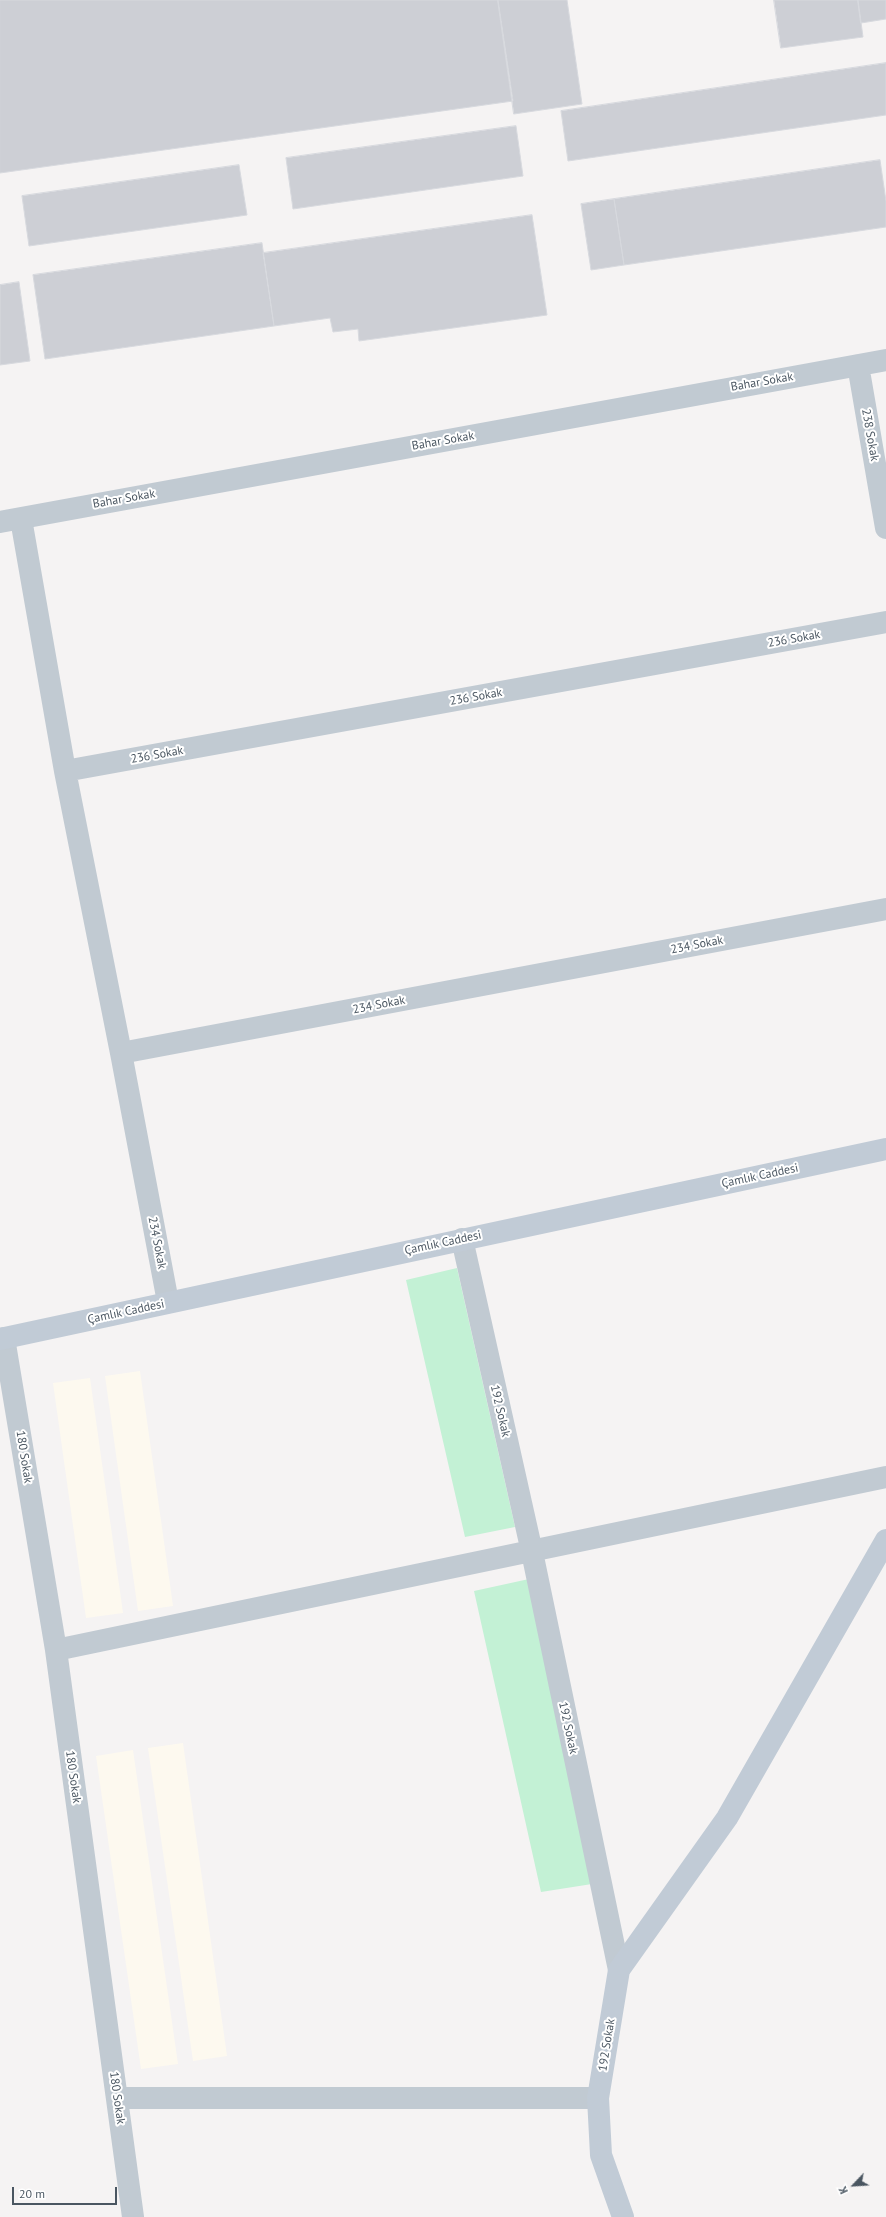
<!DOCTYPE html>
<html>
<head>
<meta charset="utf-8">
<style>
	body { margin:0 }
	#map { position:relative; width:886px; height:2217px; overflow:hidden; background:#f5f3f3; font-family:"PT Sans",sans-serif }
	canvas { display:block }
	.north { position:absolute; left:834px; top:2165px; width:40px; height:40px; -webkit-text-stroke:3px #fff; paint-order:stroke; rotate:245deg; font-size:11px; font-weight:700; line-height:16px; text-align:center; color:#4a5661 }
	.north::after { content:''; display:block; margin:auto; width:14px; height:18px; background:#4a5661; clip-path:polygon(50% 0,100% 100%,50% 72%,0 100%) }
	.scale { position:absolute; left:12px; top:2187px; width:105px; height:18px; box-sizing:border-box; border:2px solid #4a5661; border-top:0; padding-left:5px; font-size:12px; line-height:14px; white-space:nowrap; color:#4a5661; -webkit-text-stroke:3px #fff; paint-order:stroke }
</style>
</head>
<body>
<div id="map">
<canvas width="886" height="2217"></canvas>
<div class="north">K</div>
<div class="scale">20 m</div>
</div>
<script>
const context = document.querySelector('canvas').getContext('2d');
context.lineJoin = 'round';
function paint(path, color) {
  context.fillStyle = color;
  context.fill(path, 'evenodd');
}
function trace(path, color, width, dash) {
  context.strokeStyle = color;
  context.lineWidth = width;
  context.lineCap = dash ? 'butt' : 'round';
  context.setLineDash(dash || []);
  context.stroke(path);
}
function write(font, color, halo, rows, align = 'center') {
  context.font = font + ' "PT Sans",sans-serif';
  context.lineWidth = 4;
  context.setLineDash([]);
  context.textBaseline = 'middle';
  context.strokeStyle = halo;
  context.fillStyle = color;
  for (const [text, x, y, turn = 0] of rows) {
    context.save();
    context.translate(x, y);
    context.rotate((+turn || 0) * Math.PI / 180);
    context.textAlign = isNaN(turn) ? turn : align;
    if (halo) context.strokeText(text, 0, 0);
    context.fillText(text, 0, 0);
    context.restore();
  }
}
paint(new Path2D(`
	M140 1371 173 1606 138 1611 105 1376Z
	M90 1378 123 1613 86 1618 53 1383Z
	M183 1743 227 2056 193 2061 148 1748Z
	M133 1750 178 2064 141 2069 96 1756Z`), '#fdf9ef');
paint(new Path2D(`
	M457 1268 515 1527 465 1537 406 1280Z
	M529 1579 592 1884 541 1892 474 1591Z`), '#c3f1d5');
const building = new Path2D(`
	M0 0H498L513 101 0 173Z
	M498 0H567L582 104 514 114Z
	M774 0H858L863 37 781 48Z
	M858 0H886V19L861 23Z
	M886 63V115L568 161 561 111Z
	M516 126 523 176 293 209 286 158Z
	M880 160 886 201V227L624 265 614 199Z
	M239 165 247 215 29 246 22 196Z
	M614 199 624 265 591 270 581 204Z
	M532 215 547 315 359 341 358 329 333 332 330 318 274 326 263 253Z
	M262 243 274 326 45 359 33 275Z
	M19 282 30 361 0 365V285Z`);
paint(building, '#cdcfd5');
trace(building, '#d7d9de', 1);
trace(new Path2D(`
	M858 365 886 528
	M21 519 65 771 121 1053
	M0 522 886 360
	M65 771 886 622
	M462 1239 532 1552 619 1970
	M168 1302 121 1053 886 909
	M4 1338 56 1650 133 2217
	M56 1650 886 1477
	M117 2098H598`), '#c1cad2', 22);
trace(new Path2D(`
	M0 1339 886 1149
	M623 2217 601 2155 598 2098 619 1970 727 1818 886 1540`), '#c1cbd6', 22);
write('12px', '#4a5661', '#fff', [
	["Bahar Sokak",762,382,-10],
	["238 Sokak",870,435,80],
	["Bahar Sokak",443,441,-10],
	["Bahar Sokak",124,499,-10],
	["236 Sokak",794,639,-10],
	["236 Sokak",476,697,-10],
	["236 Sokak",157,755,-10],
	["234 Sokak",697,945,-11],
	["234 Sokak",379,1005,-11],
	["Çamlık Caddesi",760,1176,-12],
	["234 Sokak",157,1243,79],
	["Çamlık Caddesi",443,1243,-12],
	["Çamlık Caddesi",126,1312,-12],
	["192 Sokak",500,1411,77],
	["180 Sokak",24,1457,81],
	["192 Sokak",568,1728,78],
	["180 Sokak",73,1777,82],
	["192 Sokak",607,2045,-81],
	["180 Sokak",117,2098,82]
]);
</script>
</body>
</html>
